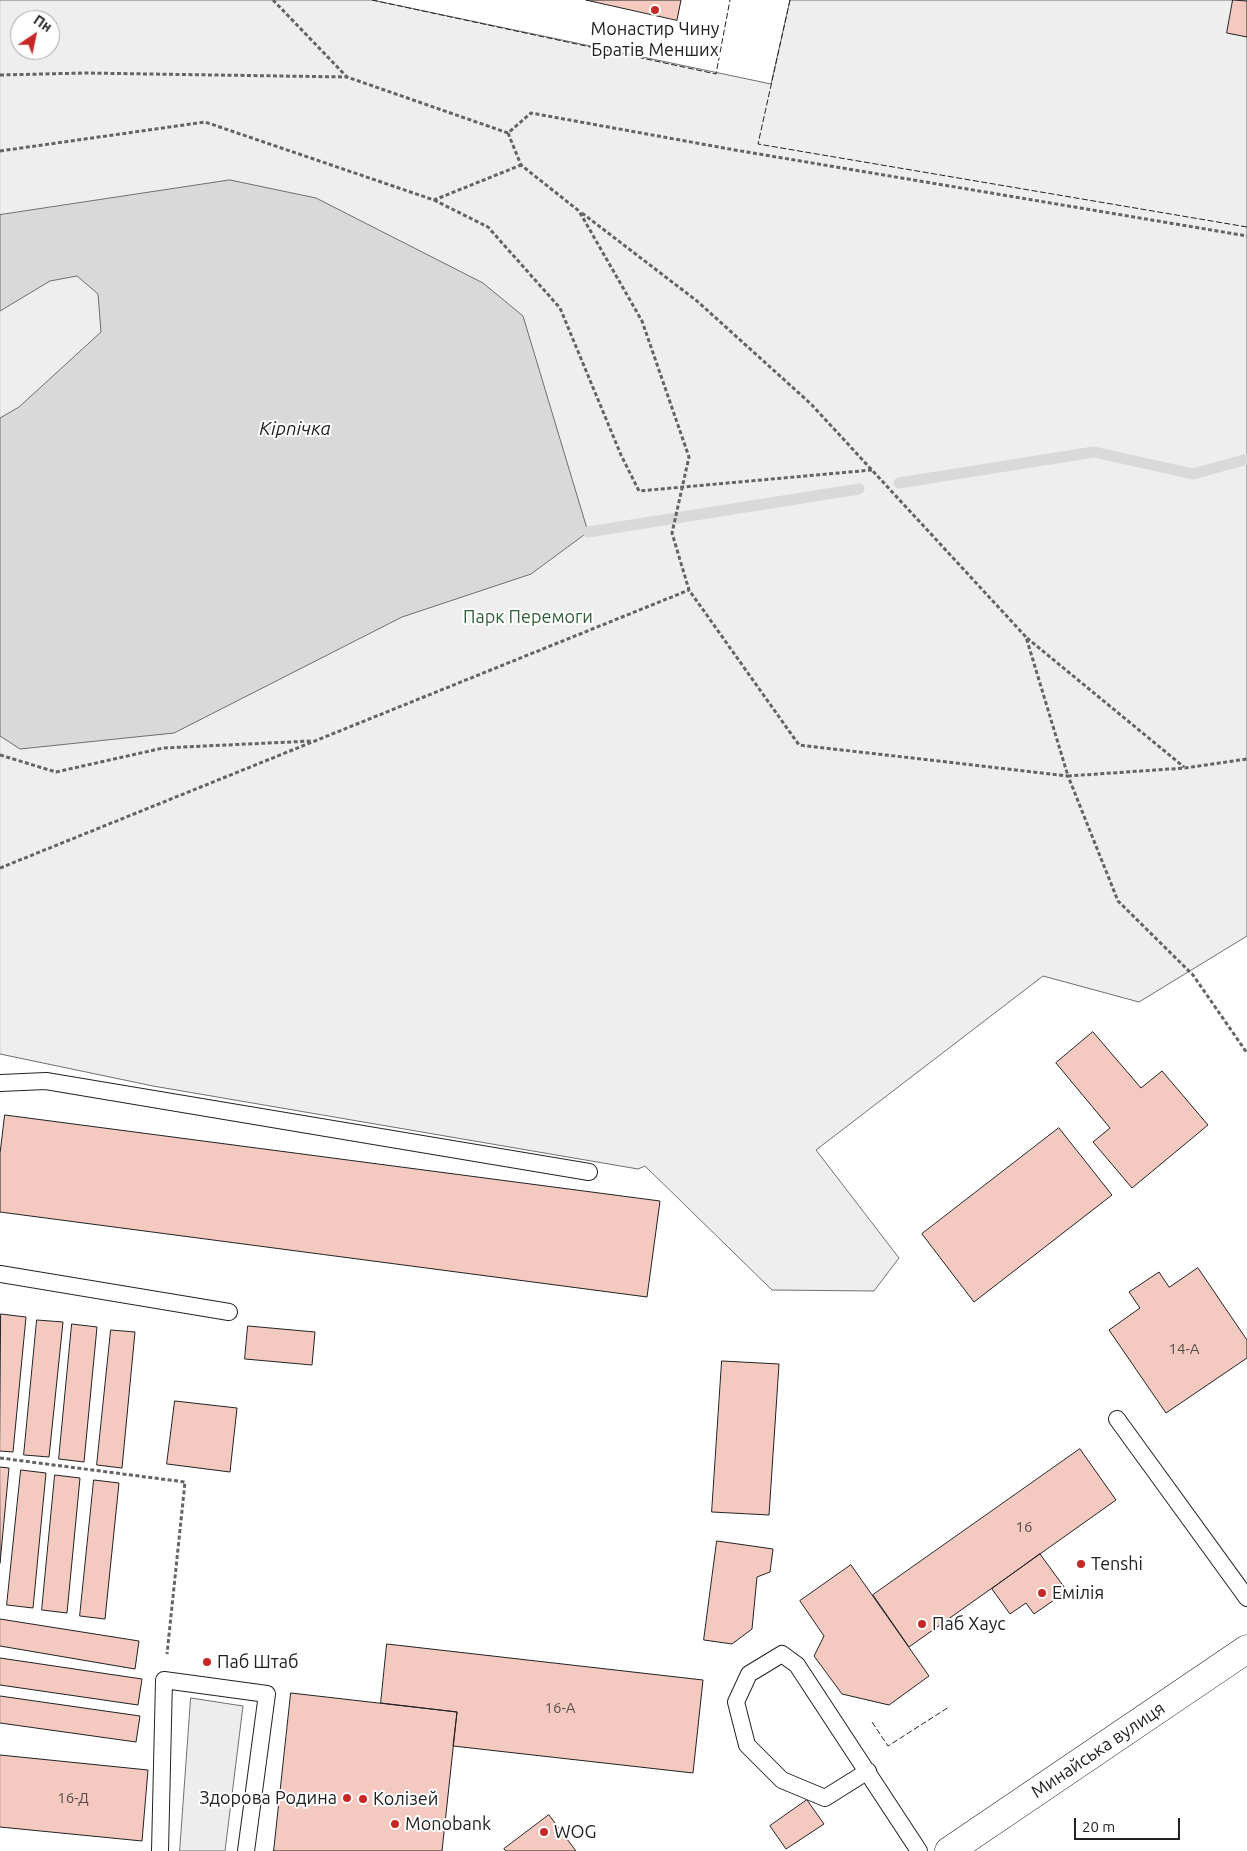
<!DOCTYPE html>
<html>
<head>
<meta charset="utf-8">
<style>
	body { margin:0 }
	#map { position:relative; width:1247px; height:1851px; overflow:hidden; background:#fff; font-family:Ubuntu,sans-serif }
	canvas { display:block }
	.north { position:absolute; left:10px; top:10px; width:50px; height:50px; box-sizing:border-box; background:#fff; border:1px solid #a7a7a7; border-radius:50%; rotate:34deg; font-size:14px; font-weight:700; line-height:20px; text-align:center; color:#222 }
	.north::after { content:''; display:block; margin:auto; width:18px; height:22px; background:#c62828; clip-path:polygon(50% 0,100% 100%,50% 72%,0 100%) }
	.scale { position:absolute; left:1074px; top:1818px; width:106px; height:22px; box-sizing:border-box; border:2px solid #222; border-top:0; padding-left:6px; font-size:15px; line-height:18px; white-space:nowrap; color:#222; -webkit-text-stroke:4px #fff; paint-order:stroke }
</style>
</head>
<body>
<div id="map">
<canvas width="1247" height="1851"></canvas>
<div class="north">Пн</div>
<div class="scale">20 m</div>
</div>
<script>
const context = document.querySelector('canvas').getContext('2d');
context.lineJoin = 'round';
function paint(path, color) {
  context.fillStyle = color;
  context.fill(path, 'evenodd');
}
function trace(path, color, width, dash) {
  context.strokeStyle = color;
  context.lineWidth = width;
  context.lineCap = dash ? 'butt' : 'round';
  context.setLineDash(dash || []);
  context.stroke(path);
}
function write(font, color, halo, rows, align = 'center') {
  context.font = font + ' Ubuntu,sans-serif';
  context.lineWidth = 4;
  context.setLineDash([]);
  context.textBaseline = 'middle';
  context.strokeStyle = halo;
  context.fillStyle = color;
  for (const [text, x, y, turn = 0] of rows) {
    context.save();
    context.translate(x, y);
    context.rotate((+turn || 0) * Math.PI / 180);
    context.textAlign = isNaN(turn) ? turn : align;
    if (halo) context.strokeText(text, 0, 0);
    context.fillText(text, 0, 0);
    context.restore();
  }
}
const green = new Path2D(`
	M0 0H372L771 84 790 0H1247V936L1139 1002 1043 976 816 1150 899 1258 874 1291 772 1290 645 1166 638 1169 153 1086 0 1054ZM20 20H50V50H20Z`);
paint(green, '#eee');
trace(green, '#6f6f6f', 1);
const parking = new Path2D(`
	M191 1698 243 1706 225 1851H180Z`);
paint(parking, '#ededed');
trace(parking, '#6f6f6f', 1);
const water = new Path2D(`
	M230 180 316 198 483 283 523 316 588 532 531 574 402 617 174 733 20 749 0 736V418L19 407 101 332 98 294 77 276 50 281 0 311V215Z`);
paint(water, '#d9d9d9');
trace(water, '#6f6f6f', 1);
trace(new Path2D(`
	M899 483 1094 452 1193 474 1247 459
	M588 532 859 489`), '#d9d9d9', 11);
const building = new Path2D(`
	M586 0H681L677 20Z
	M1233 0 1247 1V37L1227 33Z
	M1093 1032 1141 1088 1162 1071 1208 1125 1132 1188 1093 1142 1110 1128 1056 1063Z
	M5 1115 660 1201 647 1297 0 1212V1154Z
	M1059 1128 1112 1195 974 1302 922 1234Z
	M1198 1268 1247 1340V1358L1166 1413 1109 1330 1140 1308 1129 1292 1159 1272 1169 1287Z
	M1 1314 26 1317 13 1452 0 1451Z
	M37 1320 63 1322 49 1457 24 1455Z
	M72 1324 97 1327 84 1462 59 1459Z
	M248 1326 315 1332 312 1365 245 1359Z
	M111 1330 135 1332 122 1468 97 1465Z
	M722 1361 779 1364 769 1515 712 1512Z
	M175 1401 237 1408 230 1472 167 1464Z
	M1080 1449 1116 1500 909 1647 873 1595Z
	M0 1467 9 1468 0 1563Z
	M21 1470 46 1473 33 1608 7 1605Z
	M55 1475 80 1478 67 1613 42 1610Z
	M94 1480 119 1483 105 1619 80 1616Z
	M717 1541 773 1549 770 1572 757 1577 752 1629 732 1644 704 1640Z
	M1040 1554 1067 1591 1034 1614 1026 1603 1010 1614 992 1589Z
	M851 1565 929 1676 889 1705 842 1694 814 1656 824 1636 800 1601Z
	M0 1619 139 1641 135 1669 0 1646Z
	M387 1644 703 1680 693 1773 453 1746 457 1712 381 1703Z
	M0 1658 142 1679 138 1705 0 1685Z
	M291 1693 457 1712 442 1851H274Z
	M0 1696 140 1716 136 1742 0 1723Z
	M0 1755 148 1770 142 1841 0 1827Z
	M807 1800 824 1824 786 1849 770 1826Z
	M549 1815 576 1851H506L504 1849Z`);
paint(building, '#f3c9c0');
trace(building, '#222', 1);
const lane = new Path2D(`
	M0 1083 46 1081 589 1172
	M0 1274 229 1312
	M1117 1419 1247 1598
	M868 1771 825 1798 782 1780 747 1745 736 1702 749 1674 782 1654 797 1665 919 1851
	M160 1851 164 1680 267 1694 246 1851`);
const secondary = new Path2D(`
	M949 1851 1247 1649`);
trace(lane, '#222', 18);
trace(secondary, '#222', 29);
trace(new Path2D(`
	M273 0 347 77
	M0 75 85 73 347 77 508 133 531 113 735 150 1247 236
	M508 133 521 165 579 211 642 321 689 457 672 533 689 590 799 745 1068 776 1118 901 1193 975 1247 1053
	M0 151 205 122 434 200 521 165
	M434 200 488 227 560 308 621 455 639 491 872 470
	M582 213 697 301 811 404 1026 637 1068 776 1185 768 1247 759
	M1027 638 1184 767
	M0 755 56 772 163 748 311 741
	M0 868 689 590
	M0 1458 185 1482 167 1654`), '#646464', 3, [4, 2.5]);
trace(lane, '#fff', 16);
trace(secondary, '#fff', 28);
trace(new Path2D(`
	M372 0 716 74 730 0
	M790 0 758 144 1247 227
	M872 1722 888 1746 949 1707`), '#222', 1, [6, 2.5]);
for (const [x, y, r, color] of [
	[655,10,5,"#c62828"],
	[1081,1564,5,"#c62828"],
	[1042,1593,5,"#c62828"],
	[922,1624,5,"#c62828"],
	[207,1662,5,"#c62828"],
	[347,1798,5,"#c62828"],
	[363,1799,5,"#c62828"],
	[395,1824,5,"#c62828"],
	[544,1832,5,"#c62828"]
]) {
  const dot = new Path2D();
  dot.arc(x, y, r, 0, 2 * Math.PI);
  context.fillStyle = color;
  context.fill(dot);
  trace(dot, '#fff', 2);
}
write('15px', '#564c4a', null, [
	["14-А",1184,1349],
	["16",1024,1527],
	["16-А",560,1708],
	["16-Д",73,1798]
]);
write('18px', '#222', '#fff', [
	["Монастир Чину",655,29,"center"],
	["Братів Менших",655,50,"center"],
	["Tenshi",1091,1564],
	["Емілія",1052,1593],
	["Паб Хаус",932,1624],
	["Паб Штаб",217,1662],
	["Здорова Родина",337,1798,"right"],
	["Колізей",373,1799],
	["Monobank",405,1824],
	["WOG",554,1832]
], 'left');
write('18px', '#2f5e38', '#fff', [
	["Парк Перемоги",528,617]
]);
write('18px', '#222', '#fff', [
	["Минайська вулиця",1098,1750,-34]
]);
write('italic 19px', '#222', '#fff', [
	["Кірпічка",295,429]
]);
</script>
</body>
</html>
